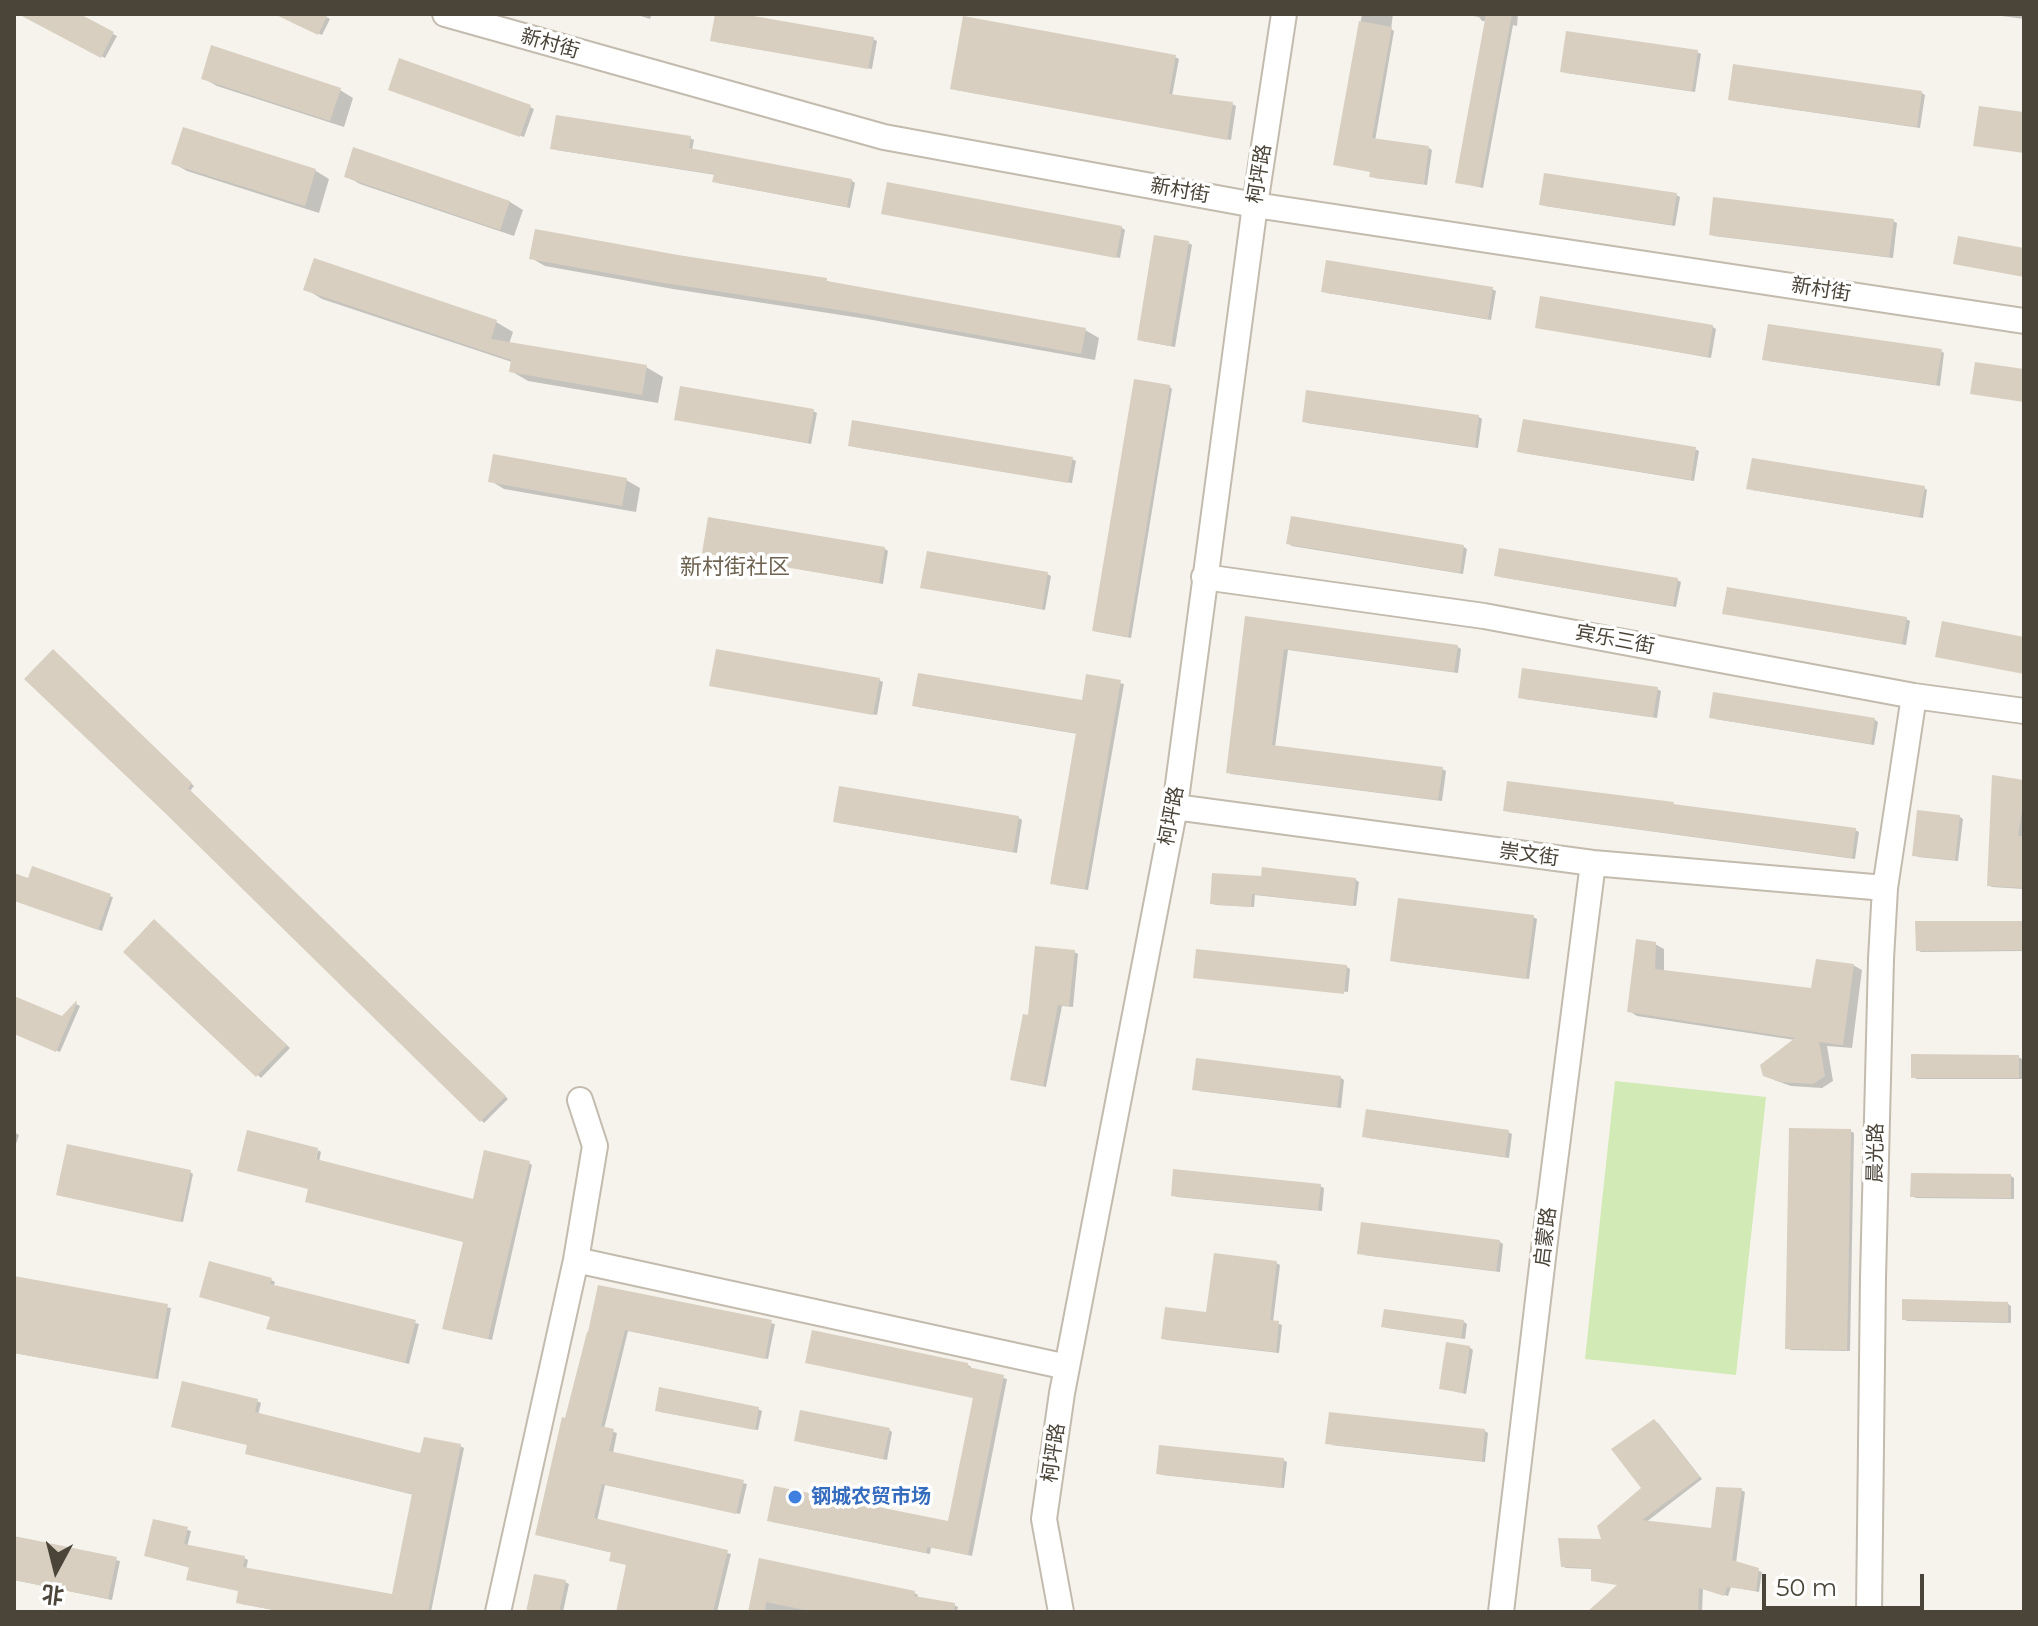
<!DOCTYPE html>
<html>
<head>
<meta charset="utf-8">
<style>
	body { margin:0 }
	#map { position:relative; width:2038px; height:1626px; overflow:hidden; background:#f6f3ec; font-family:Montserrat,"Noto Sans SC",sans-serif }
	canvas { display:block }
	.frame { position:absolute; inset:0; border:16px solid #4b4439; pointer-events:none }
	.north { position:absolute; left:16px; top:1530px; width:80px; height:80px; -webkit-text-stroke:6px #fff; paint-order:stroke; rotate:187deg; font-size:22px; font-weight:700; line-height:32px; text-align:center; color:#4b4439 }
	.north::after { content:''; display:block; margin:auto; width:28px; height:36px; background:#4b4439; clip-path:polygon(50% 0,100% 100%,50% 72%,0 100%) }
	.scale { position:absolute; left:1762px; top:1574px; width:162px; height:36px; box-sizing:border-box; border:4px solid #4b4439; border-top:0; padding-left:10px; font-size:24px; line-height:28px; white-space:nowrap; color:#4b4439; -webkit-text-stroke:6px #fff; paint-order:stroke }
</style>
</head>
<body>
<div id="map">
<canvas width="2038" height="1626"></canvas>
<div class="frame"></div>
<div class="north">北</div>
<div class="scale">50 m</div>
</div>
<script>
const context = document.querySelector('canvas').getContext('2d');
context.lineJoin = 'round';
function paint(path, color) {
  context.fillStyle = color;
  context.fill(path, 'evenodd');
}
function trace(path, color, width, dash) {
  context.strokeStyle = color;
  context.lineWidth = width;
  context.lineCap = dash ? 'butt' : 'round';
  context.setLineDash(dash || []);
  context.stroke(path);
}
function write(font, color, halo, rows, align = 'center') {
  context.font = font + ' Montserrat,"Noto Sans SC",sans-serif';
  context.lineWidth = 7;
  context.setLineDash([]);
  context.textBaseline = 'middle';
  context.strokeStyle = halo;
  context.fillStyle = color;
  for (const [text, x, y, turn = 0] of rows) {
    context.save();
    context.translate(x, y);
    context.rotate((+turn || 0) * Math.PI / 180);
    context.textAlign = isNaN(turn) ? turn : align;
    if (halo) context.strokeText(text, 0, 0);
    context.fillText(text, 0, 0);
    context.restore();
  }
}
paint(new Path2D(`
	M1615 1081 1766 1097 1736 1375 1585 1359Z`), '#d2eab5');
paint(new Path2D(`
	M22 14H75L117 36 105 58Z
	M277 14H320L330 19 322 35Z
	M634 14H652L650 19Z
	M717 14H731L873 39 877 41 872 69 716 42Z
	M1362 14H1393L1391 29 1394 31 1375 141 1429 148 1432 150 1427 185 1375 178 1372 172 1336 164Z
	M1461 14H1518L1517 26 1513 25 1483 188 1457 182 1487 21H1482L1479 17Z
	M1998 14H2024V19L2002 16Z
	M1697 52 1701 54 1695 92 1566 73 1562 71Z
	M1175 57 1179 59 1172 96 1232 104 1236 106 1231 140 956 90Z
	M203 78 340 90 353 98 344 127 217 86Z
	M394 91 530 107 534 109 524 137Z
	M1922 93 1925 95 1920 128 1734 101 1730 99Z
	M184 129 316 171 329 179 319 213 187 171 173 163Z
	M690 138 694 140 692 150 851 180 855 183 850 208 718 183 716 175 556 150 552 148Z
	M355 150 510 202 523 210 514 236 360 184 346 176Z
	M1676 195 1680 197 1675 226 1545 206 1541 204Z
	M883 213 1121 227 1125 230 1120 258Z
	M1893 221 1897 223 1893 258 1714 236 1711 234Z
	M1189 243 1192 245 1175 347 1142 341 1139 339Z
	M678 257 826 280 834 285 1085 330 1099 338 1095 360 867 319 673 289 545 266 531 258Z
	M306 289 496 322 513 332 509 344 646 367 663 377 658 403 528 381 511 371 512 362 322 299Z
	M1492 289 1496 291 1491 320 1327 293 1324 291Z
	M1537 327H1713L1716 329 1711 358Z
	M1941 351 1944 353 1940 386 1768 361Z
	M1169 386 1172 389 1131 638 1098 632 1095 630Z
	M1308 392 1479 417 1482 419 1478 448 1307 423 1304 421Z
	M813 411 817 413 811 444 676 419Z
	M854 447 1072 459 1076 461 1072 483Z
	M1695 449 1699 451 1694 481 1523 453 1519 451Z
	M626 480 640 488 636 512 504 489 491 481Z
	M1749 488H1924L1927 490 1923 518 1752 490Z
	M1288 543 1464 547 1467 549 1463 574 1292 546Z
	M885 549 888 551 883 584 704 552Z
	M1047 574 1051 576 1045 610 922 587Z
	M1500 577 1677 580 1681 582 1676 607Z
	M1724 613 1906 619 1910 621 1906 645Z
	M1247 618 1458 647 1461 649 1458 673 1288 650 1275 747 1442 769 1446 771 1442 801 1231 774 1228 772Z
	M56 654 194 786 190 791 508 1099 484 1123Z
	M1088 676 1124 684 1088 890 1056 885 1078 734 918 707 1083 702Z
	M879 680 883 682 877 715 711 685Z
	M1657 689 1661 691 1657 718 1524 699 1520 697Z
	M1711 717 1875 720 1878 722 1874 745 1715 719Z
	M2024 782V822L2022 838H2024V889L1992 887 1989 885Z
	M1673 804 1678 806 1855 830 1859 832 1855 859 1509 812 1505 810Z
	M1959 816 1963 819 1958 861 1918 857 1915 854Z
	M1019 818 1022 820 1017 853 839 823 835 821Z
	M14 875 29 880 113 897 102 931 14 900Z
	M1214 875 1356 880 1359 882 1356 906 1255 895 1254 907 1216 905 1212 903Z
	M1533 917 1537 919 1529 979 1396 962 1392 960Z
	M2024 923V951L1921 952 1917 950Z
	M158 924 290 1048 261 1078 126 952Z
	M1655 944 1664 949V972L1813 990 1853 965 1862 970 1852 1048 1827 1046 1833 1081 1822 1088 1791 1086 1774 1080 1795 1040 1637 1016 1629 1011Z
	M1074 952 1078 954 1073 1007 1062 1006 1046 1087 1016 1081 1012 1079 1030 1017Z
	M1347 967 1350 969 1348 992 1196 976Z
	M14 998 62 1018 76 1004 80 1006 60 1052 14 1032Z
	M2018 1057 2022 1059V1079H1917L1913 1077Z
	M1341 1078 1344 1080 1341 1108 1198 1091Z
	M1850 1131 1854 1133 1850 1351 1791 1350 1787 1348Z
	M14 1132 19 1135 14 1150Z
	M1508 1132 1512 1134 1509 1158 1368 1138 1364 1136Z
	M318 1150 321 1152 319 1162 474 1201 529 1163 532 1165 492 1340 448 1330 465 1242 307 1201Z
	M190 1172 193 1174 183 1222 62 1196Z
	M2011 1176 2014 1178V1199L1916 1198 1912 1196Z
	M1320 1186 1324 1188 1322 1211 1177 1197 1173 1195Z
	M1500 1242 1503 1244 1500 1272 1363 1255Z
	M1276 1263 1280 1265 1273 1322 1282 1325 1279 1353 1167 1340 1163 1338 1208 1314Z
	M14 1278 171 1308 158 1379 14 1353Z
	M271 1280 275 1282 273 1287 419 1324 409 1364 272 1330V1317L201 1296Z
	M599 1287 775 1324 768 1359 628 1331 604 1429 617 1433 613 1453 747 1484 740 1514 605 1485 597 1521 731 1554 717 1612H618L628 1565 613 1553 541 1536Z
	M2008 1304 2011 1306V1323L1907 1321 1904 1319Z
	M1464 1322 1467 1324 1465 1339 1387 1328 1383 1326Z
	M1469 1347 1473 1350 1466 1394 1441 1388Z
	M807 1362 968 1365 971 1367V1370L1007 1379 972 1556 931 1547 930 1554 773 1522 949 1524 975 1398Z
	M257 1401 261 1403 258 1415 422 1455 460 1446 464 1448 431 1612H284L242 1604 238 1602 240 1591 192 1581 189 1579 191 1568 150 1557 155 1521 191 1531 187 1547 244 1558 248 1560 246 1570 394 1596 414 1495 251 1455 249 1445 176 1428Z
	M758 1409 762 1411 758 1430 661 1412Z
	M1654 1421 1658 1423 1702 1479 1645 1523 1712 1530 1741 1490 1745 1492 1736 1563 1762 1572 1759 1592 1731 1587 1728 1596 1703 1588 1702 1612H1590L1619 1585 1593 1569 1566 1568 1562 1566 1604 1541 1644 1488Z
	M889 1430 892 1432 887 1460 800 1442Z
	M1485 1431 1488 1433 1485 1462 1331 1445Z
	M1283 1460 1287 1462 1284 1488 1162 1475 1158 1473Z
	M14 1538 120 1561 112 1600 14 1580Z
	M761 1560 914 1593 918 1595 917 1598 954 1605 958 1607 957 1612H750Z
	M565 1582 569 1584 563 1612H528Z`), '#0003');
paint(new Path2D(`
	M18 14H80L114 32 101 58Z
	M274 14H328L318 35Z
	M715 14H742L874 37 868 69 710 41Z
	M1486 14H1512L1480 187 1455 183Z
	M963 16 1176 55 1169 94 1233 102 1227 140 950 89Z
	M1359 21 1392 27 1372 138 1429 146 1424 184 1369 177 1370 172 1333 165Z
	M1566 31 1698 50 1692 91 1560 72Z
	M211 45 341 88 330 121 201 79Z
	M399 58 531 105 520 137 388 90Z
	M1733 64 1922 91 1917 127 1728 100Z
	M1979 106 2024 112V153L1973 146Z
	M556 115 691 136 689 148 852 179 847 207 712 182 714 174 550 149Z
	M183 127 316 169 305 206 171 164Z
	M353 147 510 201 500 230 344 177Z
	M1544 173 1677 193 1672 225 1539 205Z
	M887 182 1122 226 1116 258 881 214Z
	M1713 197 1894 219 1889 257 1709 235Z
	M535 229 678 255 827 278V281L1086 328 1081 354 852 312 658 282 529 259Z
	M1154 235 1189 241 1171 346 1137 340Z
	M1958 236 2024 248V277L1953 264Z
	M314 258 497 320 491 339 647 365 642 395 509 372 511 360 303 290Z
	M1326 260 1493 287 1488 319 1321 292Z
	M1540 296 1713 325 1708 357 1535 328Z
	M1768 324 1942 349 1936 385 1762 360Z
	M1975 362 2024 369V402L1970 394Z
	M1134 379 1170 385 1128 637 1092 631Z
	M680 386 814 409 808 443 674 420Z
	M1306 390 1479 415 1475 447 1302 422Z
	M1523 419 1696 447 1691 480 1517 452Z
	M852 420 1073 457 1068 483 848 446Z
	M493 454 627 478 622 506 488 482Z
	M1752 458 1925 486 1919 517 1746 489Z
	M1291 516 1464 545 1460 573 1286 544Z
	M708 517 885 547 879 583 702 553Z
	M1499 548 1678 578 1673 606 1494 576Z
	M927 551 1048 572 1042 609 920 588Z
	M1727 587 1907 617 1902 644 1722 614Z
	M1245 616 1458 645 1454 672 1284 649 1272 745 1443 767 1438 800 1226 773Z
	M1942 621 2024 637V674L1935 657Z
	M53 649 192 783 188 788 506 1096 480 1122 164 812 24 679Z
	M716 649 880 678 873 715 709 686Z
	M1522 668 1658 687 1653 717 1518 698Z
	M918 673 1082 700 1086 674 1121 680 1085 889 1050 884 1076 733 912 706Z
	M1713 692 1875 718 1871 744 1709 718Z
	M1992 775 2024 780V798L2018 836H2024V888L1987 886Z
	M1507 781 1674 802 1673 804 1856 828 1852 858 1503 811Z
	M839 786 1019 816 1013 852 833 822Z
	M1917 810 1960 815 1955 860 1912 856Z
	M32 866 111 894 98 930 14 901V873L28 878Z
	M1262 867 1356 878 1353 906 1252 894 1251 907 1210 904 1212 873 1261 876Z
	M1398 898 1534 915 1526 979 1390 961Z
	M154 919 287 1045 256 1077 123 952Z
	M1915 921H2024V950L1916 951Z
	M1636 939 1656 942 1655 969 1811 988 1816 959 1854 964 1843 1045 1819 1042 1825 1076 1813 1084 1780 1082 1763 1076 1760 1065 1795 1038 1627 1012Z
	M1035 946 1075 950 1069 1006 1058 1005 1043 1086 1010 1080 1023 1014 1028 1015Z
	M1196 949 1347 965 1344 994 1193 978Z
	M14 996 62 1016 76 1001 77 1002 56 1052 14 1034Z
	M1911 1054 2019 1055V1078H1911Z
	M1196 1058 1341 1076 1337 1107 1192 1090Z
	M1366 1109 1509 1130 1505 1157 1362 1137Z
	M1789 1128 1851 1129 1847 1350 1785 1349Z
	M247 1130 318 1148 316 1159 473 1199 484 1150 530 1161 488 1339 442 1329 463 1242 305 1202 308 1189 237 1171Z
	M67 1144 191 1170 180 1222 56 1195Z
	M1173 1169 1321 1184 1318 1210 1171 1196Z
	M1911 1173 2011 1174V1198L1910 1197Z
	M1361 1222 1500 1240 1496 1271 1357 1254Z
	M1214 1253 1277 1261 1270 1320 1279 1321 1276 1352 1161 1339 1165 1307 1206 1312Z
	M209 1261 272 1278 270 1284 416 1320 405 1363 266 1329 270 1317 199 1297Z
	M14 1276 168 1304 155 1379 14 1353Z
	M598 1285 772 1320 765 1359 625 1330 601 1426 614 1429 609 1451 744 1480 736 1514 602 1484 594 1518 728 1550 713 1612H616L626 1565 609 1561 611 1552 535 1535 562 1417 565 1418 587 1332H588Z
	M1902 1299 2008 1302V1322L1902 1320Z
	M1384 1309 1464 1320 1461 1338 1381 1327Z
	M812 1330 968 1363V1367L1004 1375 968 1555 927 1547 926 1553 767 1521 774 1486 948 1521 973 1398 805 1363Z
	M1446 1342 1470 1346 1463 1393 1439 1389Z
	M182 1381 258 1399 255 1412 420 1453 424 1437 461 1444 428 1612H284L236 1603 238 1591 186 1580 189 1567 144 1556 153 1519 188 1527 184 1544 245 1556 243 1567 392 1594 412 1494 245 1454 247 1445 171 1427Z
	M659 1387 759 1407 755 1430 655 1411Z
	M800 1410 890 1428 883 1459 794 1441Z
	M1329 1412 1485 1429 1482 1461 1325 1444Z
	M1654 1419 1700 1477 1642 1520 1711 1528 1716 1487 1742 1488 1732 1560 1759 1568 1756 1591 1727 1587 1724 1596 1699 1588 1698 1612H1587L1617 1585 1591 1581V1568L1561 1567 1558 1538 1601 1539 1597 1526 1641 1488 1611 1449Z
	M1159 1445 1284 1458 1281 1488 1156 1474Z
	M14 1536 117 1557 108 1599 14 1580Z
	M759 1558 915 1591 914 1596 955 1603 954 1612H815L766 1602 765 1612H748Z
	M534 1574 566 1580 559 1612H526Z`), '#d8cfc1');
const street = new Path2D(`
	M445 14 884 137 1255 205 2024 321
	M1204 577 1484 616 1914 696 2024 711
	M1175 807 1593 863 1885 888
	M576 1260 1067 1367
	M498 1612 576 1260 595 1146 580 1100
	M1061 1612 1044 1519 1062 1393 1175 807 1255 205 1284 14
	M1501 1612 1547 1224 1593 863
	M1869 1612 1873 1278 1881 959 1885 888 1914 696`);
trace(street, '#c2bbae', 28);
trace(street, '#fff', 24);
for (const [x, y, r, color] of [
	[795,1497,8,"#3f7fe0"]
]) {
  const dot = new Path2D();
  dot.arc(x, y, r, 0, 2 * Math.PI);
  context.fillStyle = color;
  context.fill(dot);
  trace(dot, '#fff', 3);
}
write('20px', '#4b4439', '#fff', [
	["新村街",550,44,16],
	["柯坪路",1260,174,-81],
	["新村街",1180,191,10],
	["新村街",1821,290,9],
	["宾乐三街",1615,640,11],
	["柯坪路",1172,816,-80],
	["崇文街",1529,855,8],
	["晨光路",1876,1153,-89],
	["启蒙路",1546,1237,-83],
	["柯坪路",1054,1453,-82]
]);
write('bold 20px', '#366cbe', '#fff', [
	["钢城农贸市场",811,1497]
], 'left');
write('22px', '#6e6250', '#fff', [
	["新村街社区",735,568]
]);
</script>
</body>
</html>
